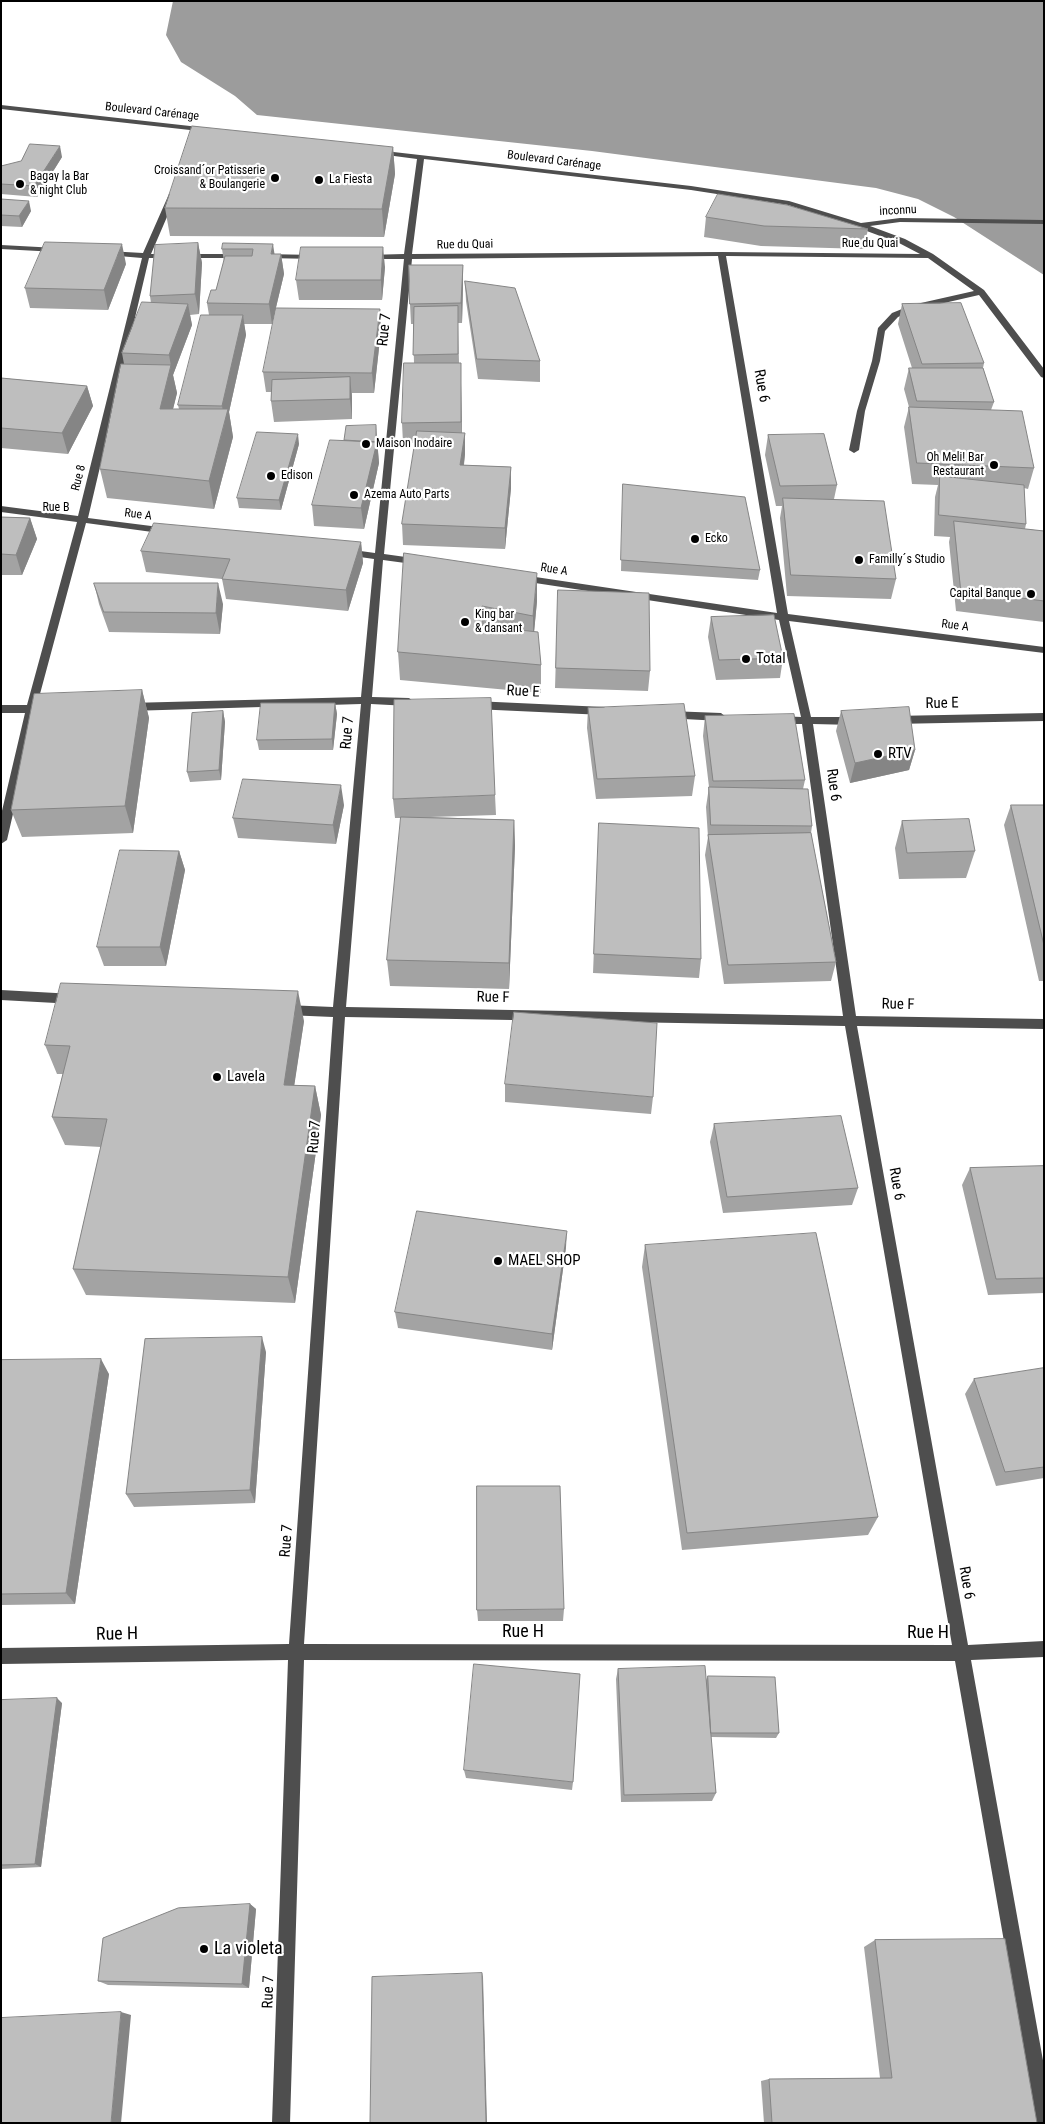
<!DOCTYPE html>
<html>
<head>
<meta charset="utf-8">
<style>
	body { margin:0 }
	#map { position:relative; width:1045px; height:2124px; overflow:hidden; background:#fff; font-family:"Roboto Condensed",sans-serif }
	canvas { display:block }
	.frame { position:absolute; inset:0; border:2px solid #000; pointer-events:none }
</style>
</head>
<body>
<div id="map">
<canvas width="1045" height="2124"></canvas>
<div class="frame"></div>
</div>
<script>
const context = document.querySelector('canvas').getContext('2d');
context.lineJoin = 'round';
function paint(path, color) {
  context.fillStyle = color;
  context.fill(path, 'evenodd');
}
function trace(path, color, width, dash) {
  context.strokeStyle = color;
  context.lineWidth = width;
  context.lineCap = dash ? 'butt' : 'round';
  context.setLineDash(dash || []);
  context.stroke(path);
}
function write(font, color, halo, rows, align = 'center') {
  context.font = font + ' "Roboto Condensed",sans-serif';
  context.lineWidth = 4.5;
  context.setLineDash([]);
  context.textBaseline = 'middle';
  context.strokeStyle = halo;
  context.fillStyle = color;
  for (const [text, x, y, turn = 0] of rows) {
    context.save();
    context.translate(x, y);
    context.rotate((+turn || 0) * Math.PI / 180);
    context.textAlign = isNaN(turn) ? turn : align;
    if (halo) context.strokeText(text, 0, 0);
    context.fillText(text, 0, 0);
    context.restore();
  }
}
paint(new Path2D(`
	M173 1H1044V275L954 217 918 199 876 188 592 151 257 115 235 96 181 62 166 35Z`), '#9c9c9c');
paint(new Path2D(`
	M1 105 208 128 212 130 208 132 1 109Z
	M376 150 691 186 789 201 861 223 900 218 1044 220V224L900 222 870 226 905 239 933 254 984 290 1044 369V378L1041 377 979 295 918 309 898 317 885 331 880 361 865 411 859 450 854 453 849 450 857 411 872 361 878 328 892 313 912 305 974 291 928 258 726 256 788 614 1044 647V653L789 621 811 717H854L859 721 854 725 813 724 856 1016 1044 1019V1029L857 1026 968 1645 1044 1641V1657L971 1660 1044 2066V2123H1036L1035 2119 955 1661 304 1660 290 2123H272L288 1660 1 1664V1648L289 1644 333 1017 286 1015 282 1013 280 1010 282 1007 286 1005 333 1007 361 704 129 711 124 707 129 703 361 697 374 559 346 555 341 552 346 549 375 553 404 259H367L363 257 367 255 404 254 417 159 379 154H376ZM424 159 691 190 788 205 856 227 899 243 920 254 722 252 412 254ZM718 256 777 613 522 575 517 578 522 581 779 620 801 717 779 716 774 720 779 724H802L843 1016 346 1007 371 704 409 706 414 702 409 698 372 697 383 560 420 565 425 562 420 559 384 554 412 259ZM345 1017 845 1026 952 1645 304 1644Z
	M169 194 176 196 151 254H240L244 256 240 258H149L88 518 167 528 172 531 167 534 86 523 37 705H47L52 709 47 713H36L7 840 1 844V815L25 713H1V705H27L77 522 1 512V506L78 516 142 258 107 255 103 253 107 251 143 253Z
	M1 245 57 248 61 250 57 252 1 249Z
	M262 254 317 255 321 257 317 259 265 258 261 256Z
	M474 701 604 707 609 711 604 715 474 709 469 705Z
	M669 711 721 713 726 717 721 721 665 718 664 715 665 712Z
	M1044 713V721L894 724 889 720 894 716Z
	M1 990 74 994 78 996 80 999 78 1002 74 1004 1 1000Z`), '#4e4e4e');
paint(new Path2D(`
	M393 147 395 174 384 237 170 236 165 208Z
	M62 157 37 197 1 194V166Z
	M1 199 31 211 22 227 1 226Z
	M706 217 868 229 864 249 761 246 704 237Z
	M198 243 202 263 199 314 190 315 192 325 173 375 177 393 173 409H179L178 405 209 315 207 303 216 290 224 262 222 249 223 243 275 254H281L284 274 272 324H244L246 335 229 412 233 437 214 509 107 498 100 469 124 364 122 353 151 303 150 296Z
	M126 264 108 310 30 308 25 288Z
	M463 265V285L462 323H458L459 363 461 383 462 433H465V454L464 465 511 467V488L505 549 403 545 402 524 415 443H403L402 423 414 363 413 324H411L410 304Z
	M385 267 382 300H299L296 280Z
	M465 281 540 361V382L478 379 466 301Z
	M902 304 984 363 983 368 994 402 991 410 1034 468 1028 489 1024 488 1026 524 1025 529 1044 531V622L956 611 949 542 950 537 934 536 935 497 938 485 912 484 904 427 909 407 904 389 909 368H912L898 324Z
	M381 330 374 393H352V419L274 422 271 401 272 392H266L263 372Z
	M1 378 87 386 93 406 68 454 1 448Z
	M768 435 837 485 834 499 896 579 891 599 787 596 780 518 782 506H776L765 455Z
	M344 440 377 442 379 463 364 529 314 526 312 505Z
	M299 444 281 510 239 508 237 498Z
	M623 484 760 570 758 580 621 571Z
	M1 517 30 518 37 539 22 575H1Z
	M361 542 363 563 348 611 226 599 222 579 146 572 141 551Z
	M404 553 537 601 534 631 541 665V693L400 680 398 652Z
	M94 583 223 604 220 634 109 632 99 604Z
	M558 590 650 671 648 691 555 688Z
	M711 617 783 658 780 678 716 680 708 637Z
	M142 690 149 718 133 833 22 837 11 810Z
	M335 703 337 714 333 750H259L257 740Z
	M588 708 695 776 692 796 596 799 587 728Z
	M223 711 225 722 221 780 190 782 187 772Z
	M841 711 915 750 909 770 850 783 836 731Z
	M705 716 805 780 803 789 812 826 811 833 836 962 831 981 724 984 705 855 708 837 706 807 709 787 703 736Z
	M495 795 496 815 430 817 514 820 515 846 509 989 390 986 387 960 401 818H395L393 799Z
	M344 805 336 844 238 838 233 818Z
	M1011 805H1044V981H1039L1004 825Z
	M902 821 975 851 966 878 899 879 895 848Z
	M599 823 701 959 699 978 593 973Z
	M179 851 185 870 166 966H104L97 947Z
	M304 1021 294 1085 315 1086 321 1115 295 1303 86 1295 73 1269 101 1147 65 1145 52 1117 63 1074H57L45 1045Z
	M505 1084 653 1097 651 1114 505 1102Z
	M714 1124 858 1188 852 1205 723 1213 710 1142Z
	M1044 1166V1293L988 1295 962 1185 970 1168Z
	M645 1245 878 1517 868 1535 682 1550 642 1267Z
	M566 1247 552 1350 398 1328 395 1312Z
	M266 1352 255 1503 134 1507 126 1494Z
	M1 1360 109 1374 75 1604 1 1605Z
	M1044 1368V1478L996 1486 965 1394 974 1379Z
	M564 1609 563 1621H478L477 1610Z
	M618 1669 706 1680 708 1676 779 1733 776 1738 711 1737 716 1793 712 1801 621 1802 616 1679Z
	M1 1700 62 1703 41 1867 1 1869Z
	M464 1770 573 1782 572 1790 466 1778Z
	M250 1904 256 1909 249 1988 108 1985 98 1981Z
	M875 1940 1037 2123H764L761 2081 769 2079 880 2078 864 1947Z`), '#a3a3a3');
paint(new Path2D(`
	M60 146 62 157 37 197 34 186Z
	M393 147 395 174 384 237 382 209Z
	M29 201 31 211 22 227 19 216Z
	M198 243 202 263 199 314 195 294Z
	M122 244 126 264 108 310 104 290Z
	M273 244 276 264 271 254Z
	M383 247 385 267 382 300 381 280Z
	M281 254 284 274 272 324 269 304Z
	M463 265V285L462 323 461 303Z
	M188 304 192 325 173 375 177 393 166 437 160 409 171 366 169 355Z
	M380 309 381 330 374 393 372 373Z
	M243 315 246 335 229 412 233 437 214 509 209 481 225 422 222 406Z
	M461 363V383L462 442 461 422Z
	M350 377 352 398V419L350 399Z
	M87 386 93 406 68 454 62 433Z
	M376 425 379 463 364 529 361 508Z
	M465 433V454L461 486 460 465Z
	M298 434 299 444 281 510 279 500Z
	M511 467V488L505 549V528Z
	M30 518 37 539 22 575 16 555Z
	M361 542 363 563 348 611 346 590Z
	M537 573V601L533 644V616Z
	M218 583 223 604 220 634 216 613Z
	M142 690 149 718 133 833 125 806Z
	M335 703 337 714 333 750 332 739Z
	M223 711 225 722 221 780 219 770Z
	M915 750 909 770 850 783 855 763Z
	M341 785 344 805 336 844 333 825Z
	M514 820 515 846 509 989V963Z
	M179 851 185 870 166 966 160 947Z
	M298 991 304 1021 290 1114 284 1085Z
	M315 1086 321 1115 295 1303 288 1277Z
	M567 1231 566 1247 552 1350V1334Z
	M262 1337 266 1352 255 1503 250 1490Z
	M101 1359 109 1374 75 1604 66 1593Z
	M57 1698 62 1703 41 1867 35 1864Z
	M250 1904 256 1909 249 1988 242 1984Z
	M482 1973 483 1977 487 2123H486Z
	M121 2012 131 2015 121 2123H111Z`), '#858585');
const building = new Path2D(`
	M192 126 393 147 382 209 165 208Z
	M30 144 60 146 34 186 1 184V166L21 161Z
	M718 194 787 205 868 229 764 226 706 217Z
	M1 199 29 201 19 216 1 215Z
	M45 242 122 244 104 290 25 288Z
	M198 243 195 294 150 296 155 245Z
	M223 243 273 244 271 254H281L269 304 207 303 211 290H216L225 256H252L253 249H222Z
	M301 247H383L381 280H296Z
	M409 265H463L461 303 410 304Z
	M465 281 515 288 540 361 477 359Z
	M142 302 188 304 169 355 122 353Z
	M961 303 984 363 922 364 902 304Z
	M458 306V354L413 355 414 307Z
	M276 308 380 309 372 373 263 372Z
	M201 315H243L222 406 178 405Z
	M404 363H461V422L402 423Z
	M121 364 171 365 160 409H228L209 481 100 469Z
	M909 368H983L994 402 917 401Z
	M350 377V399L271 401 272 380Z
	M1 378 87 386 62 433 1 428Z
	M909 407 1022 411 1034 468 917 463Z
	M376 425V442L344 440 346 426Z
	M417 431 465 433 460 465 511 467 505 528 402 524Z
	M257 432 298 434 279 500 237 498Z
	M824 434 837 485 780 486 768 435Z
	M330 440 377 442 361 508 312 505Z
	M940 476 1024 485 1026 524 939 515Z
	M623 484 745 497 760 570 621 560Z
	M783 498 884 501 896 579 791 575Z
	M1 517 30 518 16 555 1 554Z
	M954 521 1044 531V601L961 590Z
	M154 523 361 542 346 590 222 579 230 559 141 551Z
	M404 553 537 573 533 616 482 606 483 626 538 632 541 665 398 652Z
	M94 583H218L216 613 104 612Z
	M558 590 649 593 650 671 556 668Z
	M774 615 783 658 719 660 711 617Z
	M142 690 125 806 11 810 34 694Z
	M491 698 495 795 393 799 394 700Z
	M261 703H335L332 739 257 740Z
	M684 704 695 776 597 779 588 708Z
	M909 707 915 750 855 763 841 711Z
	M223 711 219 770 187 772 192 713Z
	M794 714 805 780 713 781 705 716Z
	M243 779 341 785 333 825 233 818Z
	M709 787 808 789 812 826 711 825Z
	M1011 805H1044V945Z
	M401 817 514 820 509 963 387 960Z
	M969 819 975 851 907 853 902 821Z
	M599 823 699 828 701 959 594 954Z
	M811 833 836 962 728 965 708 835Z
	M120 850 179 851 160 947H97Z
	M61 983 298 991 284 1085 315 1086 288 1277 73 1269 107 1119 52 1117 70 1046 45 1045Z
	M514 1012 657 1023 653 1097 505 1084Z
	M841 1116 858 1188 727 1197 714 1124Z
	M1044 1166V1278L996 1279 970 1168Z
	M417 1211 567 1231 552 1334 395 1312Z
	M816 1233 878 1517 687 1533 645 1245Z
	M262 1337 250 1490 126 1494 145 1339Z
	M101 1359 66 1593 1 1594V1360Z
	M1044 1368V1467L1005 1472 974 1379Z
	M477 1486H560L564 1609 477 1610Z
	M474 1664 580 1674 573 1782 464 1770Z
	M705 1666 716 1793 624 1795 618 1669Z
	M708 1676 775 1677 779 1733H711Z
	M57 1698 35 1864 1 1865V1700Z
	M250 1904 242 1984 98 1981 103 1938 178 1908Z
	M1005 1939 1037 2123H772L769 2079 892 2078 875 1940Z
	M482 1973 486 2123H370L372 1977Z
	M121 2012 111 2123H1V2018Z`);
paint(building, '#bebebe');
trace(building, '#858585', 1);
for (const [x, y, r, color] of [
	[275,178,5,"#000"],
	[319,180,5,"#000"],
	[20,184,5,"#000"],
	[366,444,5,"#000"],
	[994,465,5,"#000"],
	[271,476,5,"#000"],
	[354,495,5,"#000"],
	[695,539,5,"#000"],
	[859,560,5,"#000"],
	[1031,594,5,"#000"],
	[465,622,5,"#000"],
	[746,659,5,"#000"],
	[878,754,5,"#000"],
	[217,1077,5,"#000"],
	[498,1261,5,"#000"],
	[204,1949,5,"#000"]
]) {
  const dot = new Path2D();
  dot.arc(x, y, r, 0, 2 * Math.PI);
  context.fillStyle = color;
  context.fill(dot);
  trace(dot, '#fff', 2);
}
write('12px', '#000', '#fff', [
	["Boulevard Carénage",152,112,6],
	["Boulevard Carénage",554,161,7],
	["inconnu",898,211,-3],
	["Rue du Quai",870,244],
	["Rue du Quai",465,245,-1],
	["Rue 8",79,478,-76],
	["Rue B",56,508],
	["Rue A",138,515,7],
	["Rue A",554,570,9],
	["Rue A",955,626,7]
]);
write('12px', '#000', '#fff', [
	["Croissand´or Patisserie",265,171,"right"],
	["& Boulangerie",265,185,"right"],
	["Bagay la Bar",30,177],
	["& night Club",30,191],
	["La Fiesta",329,180],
	["Maison Inodaire",376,444],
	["Oh Meli! Bar",984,458,"right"],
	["Restaurant",984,472,"right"],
	["Edison",281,476],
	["Azema Auto Parts",364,495],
	["Ecko",705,539],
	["Familly´s Studio",869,560],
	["Capital Banque",1021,594,"right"],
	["King bar",475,615],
	["& dansant",475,629]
], 'left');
write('15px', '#000', '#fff', [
	["Rue 7",385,330,-84],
	["Rue 6",761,386,80],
	["Rue E",523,692,3],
	["Rue E",942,704,-1],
	["Rue 7",348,733,-85],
	["Rue 6",833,785,82],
	["Rue F",493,998,1],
	["Rue F",898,1005,1],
	["Rue 7",315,1137,-86],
	["Rue 6",896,1184,80],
	["Rue 7",287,1541,-86],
	["Rue 6",966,1583,80],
	["Rue 7",269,1992,-88]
]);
write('15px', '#000', '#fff', [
	["Total",756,659],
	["RTV",888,754],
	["Lavela",227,1077],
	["MAEL SHOP",508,1261]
], 'left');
write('18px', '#000', '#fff', [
	["Rue H",523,1632],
	["Rue H",928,1633],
	["Rue H",117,1635,-1]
]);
write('18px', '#000', '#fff', [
	["La violeta",214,1949]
], 'left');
</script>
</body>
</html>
